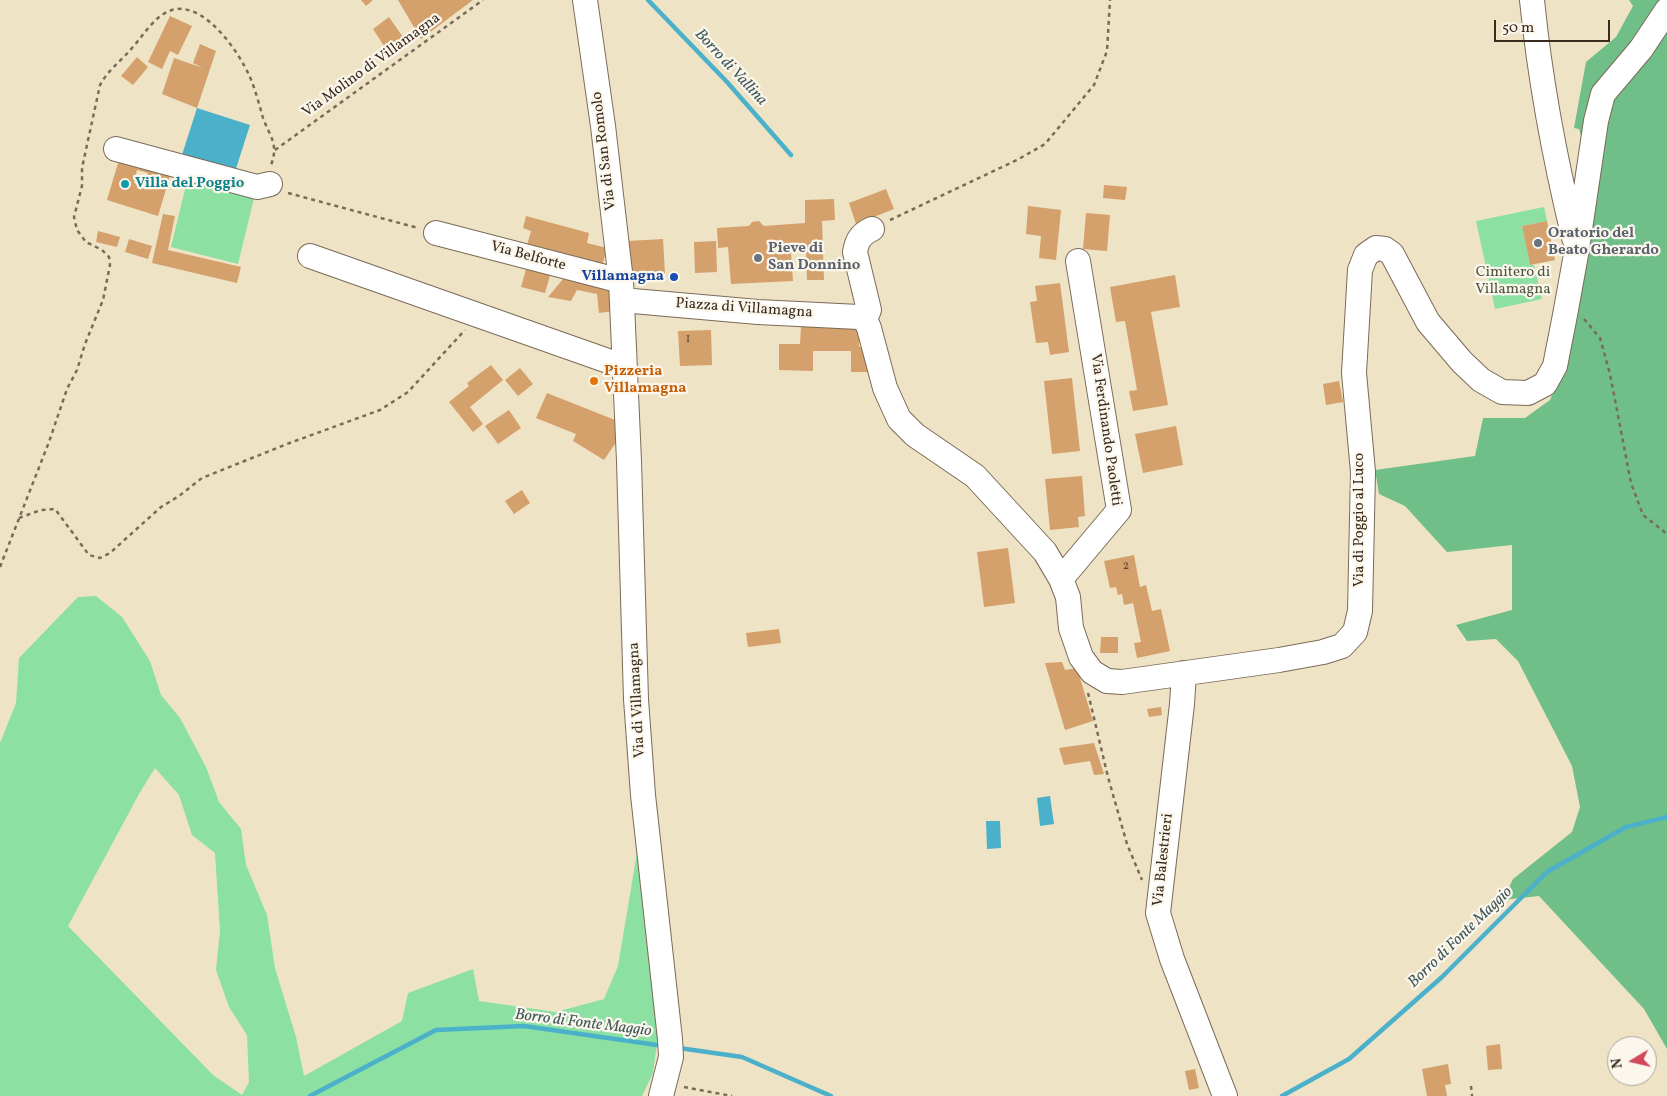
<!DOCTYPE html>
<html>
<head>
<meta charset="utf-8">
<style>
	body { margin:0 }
	#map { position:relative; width:1667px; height:1096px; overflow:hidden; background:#efe3c5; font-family:Vollkorn,serif }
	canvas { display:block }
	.north { position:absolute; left:1607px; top:1036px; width:50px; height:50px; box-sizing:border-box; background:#fbf7ec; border:1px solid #aea59a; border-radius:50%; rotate:261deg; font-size:14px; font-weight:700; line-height:20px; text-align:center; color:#3b2a1e }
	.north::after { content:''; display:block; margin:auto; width:18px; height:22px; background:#d1495b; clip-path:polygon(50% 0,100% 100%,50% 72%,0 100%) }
	.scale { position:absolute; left:1494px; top:20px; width:116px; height:22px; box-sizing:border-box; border:2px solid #3b2a1e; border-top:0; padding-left:6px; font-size:15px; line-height:18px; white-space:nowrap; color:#3b2a1e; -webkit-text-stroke:4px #fbf7ec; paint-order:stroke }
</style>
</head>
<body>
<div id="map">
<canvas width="1667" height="1096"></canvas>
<div class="north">N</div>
<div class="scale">50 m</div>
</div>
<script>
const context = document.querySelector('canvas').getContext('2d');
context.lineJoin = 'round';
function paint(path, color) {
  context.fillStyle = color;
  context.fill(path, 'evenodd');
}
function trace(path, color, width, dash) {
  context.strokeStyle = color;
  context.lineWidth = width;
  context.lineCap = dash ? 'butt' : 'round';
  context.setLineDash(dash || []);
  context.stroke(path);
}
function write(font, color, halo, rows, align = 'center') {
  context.font = font + ' Vollkorn,serif';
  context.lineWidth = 4.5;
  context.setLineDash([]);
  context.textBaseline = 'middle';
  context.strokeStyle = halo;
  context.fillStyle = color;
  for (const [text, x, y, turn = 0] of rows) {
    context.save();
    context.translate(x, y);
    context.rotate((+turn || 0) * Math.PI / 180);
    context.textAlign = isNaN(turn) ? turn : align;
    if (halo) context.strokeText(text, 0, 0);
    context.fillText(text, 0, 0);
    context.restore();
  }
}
paint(new Path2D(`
	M188 177 255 194 238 264 171 247Z
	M1544 207 1547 221 1522 226 1530 265H1534L1542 299 1495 309 1476 221Z
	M96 596 122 617 150 661 161 695 180 718 206 767 219 802 241 829 246 865 267 915 275 968 296 1037 304 1076 402 1021 408 993 473 969 479 1001 556 1012 604 999 618 966 639 841 659 1028 653 1073 642 1096H0V743L16 703 19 658 78 597ZM155 768 179 795 192 835 215 853 220 931 216 970 229 1007 247 1035 249 1082 242 1095 213 1075 68 926 139 794Z`), '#8be0a2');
paint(new Path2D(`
	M1629 0H1667V1049L1644 1009 1539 896 1503 900 1513 879 1572 832 1580 807 1572 766 1518 661 1496 639 1467 641 1456 625 1512 610V545L1447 552 1405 506 1379 494 1375 470 1475 456 1483 418H1525L1550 400 1566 358 1597 188 1579 129 1574 128 1586 62 1616 37 1633 6Z`), '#70be88');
paint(new Path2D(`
	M197 108 250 125 234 175 181 158Z
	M1050 796 1054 824 1040 826 1037 798Z
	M986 821H1000L1001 848 987 849Z`), '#4bb0ca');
trace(new Path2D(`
	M648 0 727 82 791 155
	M679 1048 742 1057 831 1096
	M310 1096 436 1030 524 1026 664 1046
	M1282 1096 1349 1059 1442 977 1547 872 1626 827 1667 817`), '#4bb0ca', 4.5);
paint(new Path2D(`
	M361 0H373L366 6Z
	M398 0H473L421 39Z
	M170 16 192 26 178 55 170 51 162 69 148 62Z
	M389 17 403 37 386 49 373 29Z
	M200 44 216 51 197 108 162 94 174 58 203 68 193 63Z
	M137 57 148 67 133 85 121 76Z
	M121 153 172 169 158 216 107 200ZM137 170 148 173 144 186 134 183Z
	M1104 185 1127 187 1125 200 1103 198Z
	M886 189 894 209 856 224 849 203Z
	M834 199 835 220 822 221 824 280H807L806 252 791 253 793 281 731 284 728 247 718 248 717 228 749 226 752 222 759 221 764 226 805 223V200Z
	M1028 206 1061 210 1056 260 1039 258 1041 236 1026 234Z
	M1086 213 1110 215 1107 251 1083 249Z
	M163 214 175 216 168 250 241 267 237 283 152 263Z
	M526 216 589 233 587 243 607 248 601 270 526 249 531 231 523 228Z
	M1547 221 1555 260 1530 265 1522 226Z
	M98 231 120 237 117 247 96 242Z
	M129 239 152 246 148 259 125 252Z
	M663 239 665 274 630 276 628 241Z
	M716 241 717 272 695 273 694 242Z
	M528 262 552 269 545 293 521 287Z
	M568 273 613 285 614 311 599 313 597 294 577 290 571 301 548 297Z
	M1175 275 1180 307 1151 312 1168 405 1133 411 1129 391 1137 390 1125 321 1116 322 1110 287Z
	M1060 283 1069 352 1050 355 1048 342 1036 343 1030 302 1037 301 1035 286Z
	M801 326 860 327 859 347H868V372H851V351H813V371L779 370V344H800Z
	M711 330 712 365 680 366 678 331Z
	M491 365 503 380 470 407 483 424 473 432 449 402 469 386 467 383Z
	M520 368 533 384 518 396 505 380Z
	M1072 378 1080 451 1052 454 1044 381Z
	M1339 381 1343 402 1326 405 1323 384Z
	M547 393 620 422 619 438 604 460 573 441 576 434 536 418Z
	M509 410 521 428 498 444 485 426Z
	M1176 426 1183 465 1143 473 1135 434Z
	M1082 476 1085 516 1078 517 1079 527 1050 530 1045 479Z
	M522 490 530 503 514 514 505 501Z
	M1008 548 1015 603 984 607 977 552Z
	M1134 555 1140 587 1146 585 1152 611 1161 609 1170 651 1137 658 1134 643 1141 642 1133 603 1124 605 1122 594 1118 595 1116 587 1110 588 1104 561Z
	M779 629 781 643 748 647 746 633Z
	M1101 637H1118V653H1100Z
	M1062 662 1065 670 1077 668 1093 721 1065 730 1045 663Z
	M1161 707 1162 715 1149 717 1147 709Z
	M1094 743 1104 774 1094 775 1090 761 1064 765 1059 748Z
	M1500 1044 1502 1069 1488 1070 1486 1046Z
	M1448 1064 1451 1084 1445 1085 1447 1096H1427L1422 1069Z
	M1195 1069 1199 1088 1189 1090 1185 1071Z`), '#d4a06b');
const minor = new Path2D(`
	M585 0 603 126 621 281 629 461 636 699 643 795 670 1039 671 1057 661 1096
	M1532 0C1540 80 1555 160 1574 238
	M116 149 257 187 270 184
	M436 233 621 281
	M310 256 625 367
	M622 302 633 301 758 312 859 317 865 319
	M865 319 869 328 885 388 899 419 915 435 975 476 1045 552 1061 579 1068 597 1071 628 1081 657 1092 672 1107 681 1122 682 1279 660 1323 652 1342 646 1355 632 1360 611 1363 472 1354 373 1360 270 1366 255 1376 248 1385 249 1392 254 1428 322 1462 362 1481 380 1502 392 1528 393 1545 384 1555 366 1565 315 1577 249 1596 121 1603 94 1641 49 1667 10
	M865 319 869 310 855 252C857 240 861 234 872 229
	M1061 579 1119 510 1078 261
	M1184 673 1182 704 1158 913 1172 959 1225 1096`);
trace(minor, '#7a6b58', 26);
trace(new Path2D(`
	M275 150 483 0
	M288 193 418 228
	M890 220 1017 160 1045 144 1094 85 1107 51 1110 0
	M1584 319 1600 338 1610 374 1631 483 1643 515 1667 534
	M19 518 41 510 55 509 89 555 100 558 110 553 161 507 179 496 202 478 287 444 380 410 408 392 465 330
	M0 567 49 442 67 389 77 370 85 344 103 300 110 265 109 257 102 250 86 242 77 230 74 217 82 186V168L100 85C108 70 121 61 132 48 144 35 157 11 177 9 207 6 238 51 249 75 255 88 259 104 263 118 270 137 279 144 271 165
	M1088 693 1108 777 1127 844 1142 880
	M1471 1086 1472 1096
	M684 1087 732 1096`), '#7a6b58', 2.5, [4, 4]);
trace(minor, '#fff', 24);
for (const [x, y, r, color] of [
	[125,184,5,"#0f9aa8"],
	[1538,243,5,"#6b7280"],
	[758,258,5,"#6b7280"],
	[674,277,5,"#1a4fb4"],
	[594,381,5,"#e8710a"]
]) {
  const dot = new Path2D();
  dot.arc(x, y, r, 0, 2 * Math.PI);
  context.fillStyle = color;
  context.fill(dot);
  trace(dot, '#fbf7ec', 2);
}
write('12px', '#614831', null, [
	["1",688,340],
	["2",1126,567]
]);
write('15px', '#3b2a1e', '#fbf7ec', [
	["Via Molino di Villamagna",372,66,-36],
	["Via di San Romolo",605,151,-97],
	["Via Belforte",528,257,15],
	["Piazza di Villamagna",744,309,4],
	["Via Ferdinando Paoletti",1105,430,82],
	["Via di Poggio al Luco",1360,520,-90],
	["Via di Villamagna",638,700,-93],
	["Via Balestrieri",1164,860,-84]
]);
write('bold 15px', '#0d838f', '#fbf7ec', [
	["Villa del Poggio",135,184]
], 'left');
write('bold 15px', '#5b616d', '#fbf7ec', [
	["Oratorio del",1548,234],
	["Beato Gherardo",1548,251],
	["Pieve di",768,249],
	["San Donnino",768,266]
], 'left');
write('15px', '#4f583f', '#fbf7ec', [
	["Cimitero di",1513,273],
	["Villamagna",1513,290]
]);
write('bold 15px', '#164399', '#fbf7ec', [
	["Villamagna",664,277]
], 'right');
write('bold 15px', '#c56008', '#fbf7ec', [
	["Pizzeria",604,372],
	["Villamagna",604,389]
], 'left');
write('italic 16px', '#41595a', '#fbf7ec', [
	["Borro di Vallina",730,68,47],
	["Borro di Fonte Maggio",1461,938,-44],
	["Borro di Fonte Maggio",583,1024,7]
]);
</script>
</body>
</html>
